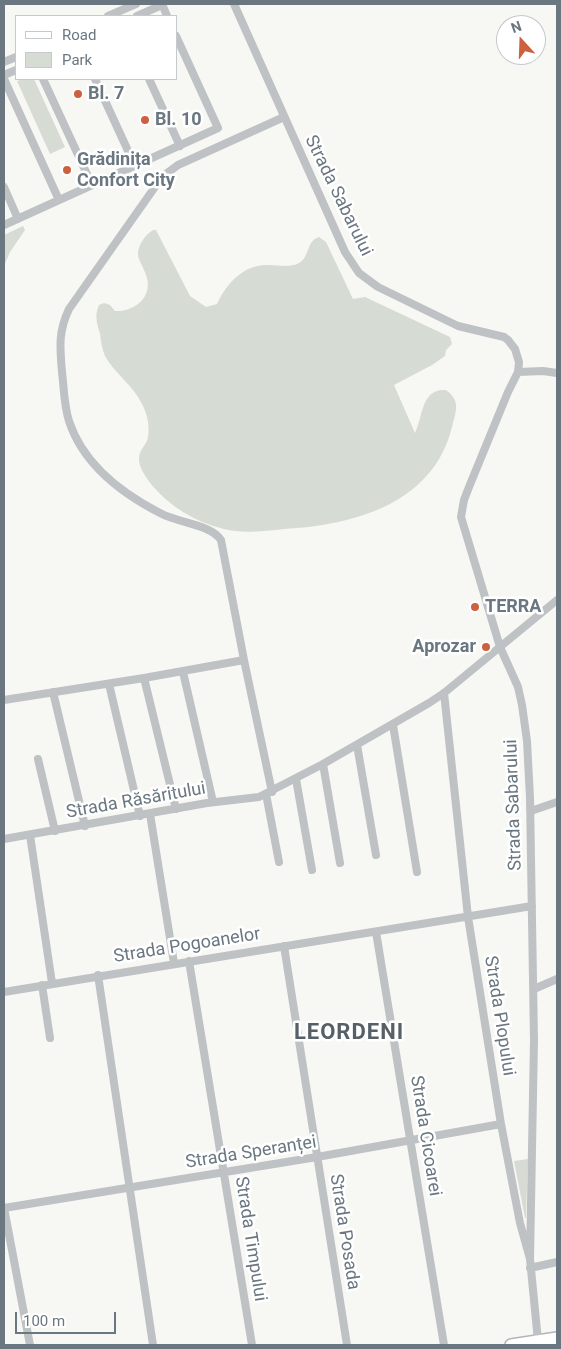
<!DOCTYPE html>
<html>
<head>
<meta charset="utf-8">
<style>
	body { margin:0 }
	#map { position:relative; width:561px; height:1349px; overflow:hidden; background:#f7f7f4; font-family:Roboto,sans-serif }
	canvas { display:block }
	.frame { position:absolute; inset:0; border:5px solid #6a7781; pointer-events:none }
	.legend { position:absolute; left:15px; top:15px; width:162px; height:65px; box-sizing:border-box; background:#fff; border:1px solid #c3c9cd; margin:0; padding:6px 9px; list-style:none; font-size:15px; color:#6a7781 }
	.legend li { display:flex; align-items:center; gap:10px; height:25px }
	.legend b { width:25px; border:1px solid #c3c9cd }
	.north { position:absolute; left:496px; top:15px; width:50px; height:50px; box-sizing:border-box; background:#fff; border:1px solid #c3c9cd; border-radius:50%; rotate:340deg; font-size:14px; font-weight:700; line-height:20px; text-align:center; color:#6a7781 }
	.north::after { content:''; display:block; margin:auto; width:18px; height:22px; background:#cc603f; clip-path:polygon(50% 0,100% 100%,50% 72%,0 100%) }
	.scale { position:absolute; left:15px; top:1312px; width:101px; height:22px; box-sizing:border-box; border:2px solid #6a7781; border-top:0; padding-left:6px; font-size:15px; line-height:18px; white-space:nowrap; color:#6a7781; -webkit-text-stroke:4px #fff; paint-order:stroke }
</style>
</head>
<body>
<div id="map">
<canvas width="561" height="1349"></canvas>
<div class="frame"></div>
<ul class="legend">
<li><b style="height:6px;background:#fff"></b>Road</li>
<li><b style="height:14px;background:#d6dbd4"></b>Park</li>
</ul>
<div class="north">N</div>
<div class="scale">100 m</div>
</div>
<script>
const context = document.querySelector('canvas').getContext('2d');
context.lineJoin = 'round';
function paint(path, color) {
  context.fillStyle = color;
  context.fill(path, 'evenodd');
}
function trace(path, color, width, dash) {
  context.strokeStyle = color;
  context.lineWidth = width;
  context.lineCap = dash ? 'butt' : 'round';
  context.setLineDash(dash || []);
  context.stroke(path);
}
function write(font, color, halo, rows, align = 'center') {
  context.font = font + ' Roboto,sans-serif';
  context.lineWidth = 5;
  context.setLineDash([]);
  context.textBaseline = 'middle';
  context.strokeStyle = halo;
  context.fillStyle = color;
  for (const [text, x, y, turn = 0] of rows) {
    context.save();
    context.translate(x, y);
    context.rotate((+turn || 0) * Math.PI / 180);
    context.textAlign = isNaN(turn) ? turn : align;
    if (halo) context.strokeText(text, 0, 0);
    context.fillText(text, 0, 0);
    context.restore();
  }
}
paint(new Path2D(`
	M23 79H34L65 147 50 154 17 81Z
	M23 226 25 230 10 252 4 266V235Z
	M153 230H156L190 296 206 307 217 304C226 284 244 264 268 265 279 265 289 268 299 263 310 257 306 241 319 237L326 242 353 299 365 297 450 337 452 344 446 350 445 356 432 365 394 385 415 433C423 417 421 388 446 390 461 401 456 411 452 427 433 504 354 525 284 529 265 531 243 534 224 529 195 522 170 507 151 484 145 476 136 464 140 453 142 447 147 444 148 437 150 426 147 413 142 404 133 385 115 374 105 356 102 349 101 342 100 334 97 323 94 316 99 305L104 303 110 305 115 311C134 312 152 298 147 278 145 270 140 263 138 256 137 246 145 235 153 230Z
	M528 1159 526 1218H525L514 1161Z`), '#d6dbd4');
const secondary = new Path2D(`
	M511 1345 557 1338`);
trace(secondary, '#b1b6b9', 14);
trace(new Path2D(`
	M162 4 167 16
	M234 4 345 252 359 273 378 287 458 326 504 337 508 340 515 349 519 362 518 372 508 392 469 487 464 500 461 517 500 647 518 687 522 705 527 741 530 798 534 1040 530 1259
	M108 16 136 4
	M137 16 162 5
	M4 62 16 57
	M4 75 16 70
	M4 79 59 200
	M43 79 92 185
	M95 79 135 166
	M149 79 180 146
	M4 187 18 219
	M4 225 218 128 176 36
	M518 372 543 371 557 373
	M183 672 213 802
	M144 678 176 809
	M109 684 140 816
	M53 692 85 826
	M444 693 468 917 501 1124 520 1223 530 1259 538 1341
	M4 700 144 678 244 660
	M393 725 417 872
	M357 745 376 855
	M38 759 55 831
	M323 764 340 863
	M296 779 312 870
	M272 792 244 660 221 540C210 524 178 523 160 513 121 493 83 464 69 421 64 406 64 388 62 372 60 348 58 332 69 309L162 177 178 165 284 117
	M266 794 279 862
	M531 811 557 802
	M150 814 174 963
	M30 835 52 983
	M4 839 207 803 259 797 323 764 429 703 444 693 557 600
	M376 932 444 1345
	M284 946 347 1345
	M189 961 252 1345
	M98 975 153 1345
	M42 985 50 1038
	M534 989 557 979
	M4 992 532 906
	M4 1208 317 1157 501 1124
	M4 1208 30 1345
	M530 1268 557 1262`), '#bec2c5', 8);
trace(secondary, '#fff', 11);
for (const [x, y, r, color] of [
	[78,94,5,"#cc603f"],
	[145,120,5,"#cc603f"],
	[67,170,5,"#cc603f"],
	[475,607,5,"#cc603f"],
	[486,647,5,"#cc603f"]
]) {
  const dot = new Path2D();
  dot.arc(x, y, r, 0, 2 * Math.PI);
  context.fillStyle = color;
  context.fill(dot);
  trace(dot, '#fff', 2);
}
write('bold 18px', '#6a7781', '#fff', [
	["Bl. 7",88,94],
	["Bl. 10",155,120],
	["Grădinița",77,160],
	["Confort City",77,181],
	["TERRA",485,607],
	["Aprozar",476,647,"right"]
], 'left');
write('18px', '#6a7781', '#fff', [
	["Strada Sabarului",338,196,64],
	["Strada Răsăritului",136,801,-10],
	["Strada Sabarului",514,805,-92],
	["Strada Pogoanelor",187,946,-9],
	["Strada Plopului",499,1016,81],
	["Strada Cicoarei",425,1136,81],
	["Strada Speranței",251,1153,-9],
	["Strada Posada",344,1232,81],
	["Strada Timpului",250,1239,81]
]);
context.letterSpacing = '1px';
write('bold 22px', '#576067', '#fff', [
	["LEORDENI",349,1033]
]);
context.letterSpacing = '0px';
</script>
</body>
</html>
